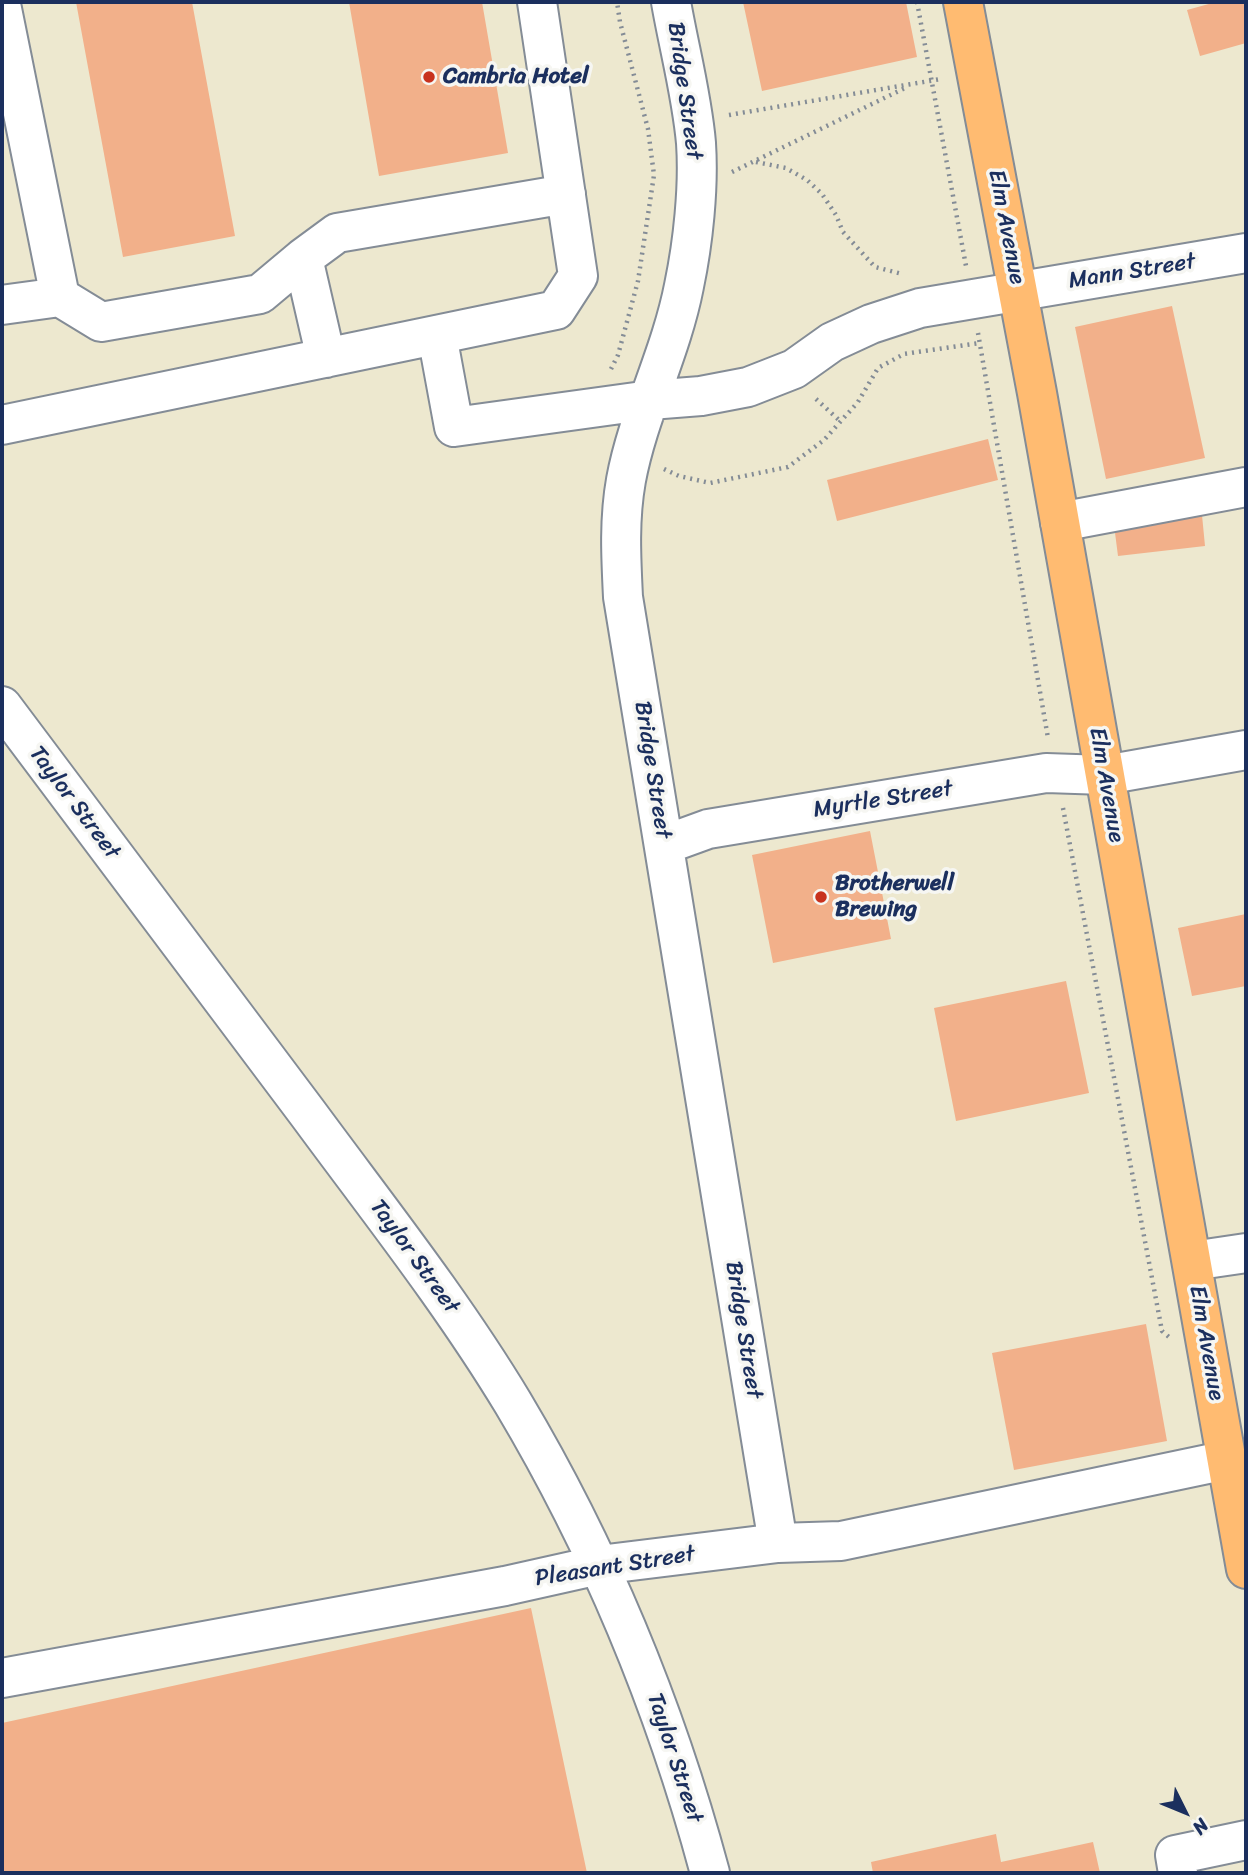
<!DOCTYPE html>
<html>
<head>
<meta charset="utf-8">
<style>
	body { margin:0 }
	#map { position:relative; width:1248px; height:1875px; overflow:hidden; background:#ede8cf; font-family:Sriracha,sans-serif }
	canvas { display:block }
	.frame { position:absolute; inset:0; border:4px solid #1b2f5e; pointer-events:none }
	.north { position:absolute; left:1150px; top:1777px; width:70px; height:70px; -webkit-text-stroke:5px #f6f6f2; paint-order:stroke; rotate:133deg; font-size:19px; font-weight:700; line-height:28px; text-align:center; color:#1b2f5e }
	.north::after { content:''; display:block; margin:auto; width:24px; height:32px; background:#1b2f5e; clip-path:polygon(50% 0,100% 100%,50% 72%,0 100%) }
</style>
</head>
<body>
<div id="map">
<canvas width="1248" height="1875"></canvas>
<div class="frame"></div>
<div class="north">N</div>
</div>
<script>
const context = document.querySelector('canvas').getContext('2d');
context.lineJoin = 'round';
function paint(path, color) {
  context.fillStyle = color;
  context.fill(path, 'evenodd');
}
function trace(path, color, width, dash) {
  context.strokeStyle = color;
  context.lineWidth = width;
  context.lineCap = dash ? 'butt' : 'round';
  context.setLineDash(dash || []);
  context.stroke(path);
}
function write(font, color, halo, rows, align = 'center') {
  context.font = font + ' Sriracha,sans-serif';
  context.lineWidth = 7;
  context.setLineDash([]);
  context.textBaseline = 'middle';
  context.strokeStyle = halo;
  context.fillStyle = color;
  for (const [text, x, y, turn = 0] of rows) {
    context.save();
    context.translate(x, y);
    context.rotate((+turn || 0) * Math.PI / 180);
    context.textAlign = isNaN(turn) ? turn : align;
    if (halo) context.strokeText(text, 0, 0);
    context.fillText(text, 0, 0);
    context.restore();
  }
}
paint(new Path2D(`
	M76 2H192L235 236 123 257Z
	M349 2H482L508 153 379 176Z
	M743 2H906L917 57 762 91Z
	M1216 2H1246V43L1200 56 1187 10Z
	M1172 306 1205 458 1106 479 1075 327Z
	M988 439 998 480 837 521 827 480Z
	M1202 515 1205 546 1118 556 1114 525Z
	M870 831 891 939 773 963 752 855Z
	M1246 914V986L1192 996 1178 928Z
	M1066 981 1089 1093 956 1121 934 1008Z
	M1146 1324 1167 1441 1014 1470 992 1353Z
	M531 1608 587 1873H2V1723Z
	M996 1834 1001 1862 1093 1842 1100 1873H873L871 1862Z`), '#f2b08a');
const minor = new Path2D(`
	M671 2C679 48 692 96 696 143 699 188 693 243 684 286 671 353 638 415 626 480 619 519 621 557 623 597L778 1543
	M2 9 60 297
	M2 305 60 297 101 322 260 294 303 258
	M437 335 454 427 650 400 701 396 748 387 794 369 832 342 871 324 920 308 1246 253
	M326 358 303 258 337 233 566 194
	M2 425 556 310 578 276 537 2
	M1060 522 1246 487
	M2 706C104 843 207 979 309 1115 379 1210 452 1302 513 1403 600 1549 666 1709 710 1873
	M664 845 708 829 1046 773 1105 775 1246 750
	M1192 1261 1246 1253
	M2 1678 505 1586 599 1565 778 1543 841 1541 1227 1460
	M1178 1873 1175 1855 1246 1840`);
const major = new Path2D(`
	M963 2 1037 393 1246 1569`);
trace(minor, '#848c96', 42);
trace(major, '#848c96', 42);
trace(new Path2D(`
	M917 2 966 266
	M729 115 941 79
	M756 162 786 168 807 180 822 194 836 215 843 232 875 267 902 274
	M732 172 907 87
	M978 333 1048 738
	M611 369 618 355 638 281 654 175 648 129 620 22 617 2
	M816 399 840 421
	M664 469 679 476 710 483 788 467 824 440 858 402 878 368 904 354 980 343
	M1063 808 1162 1331 1169 1337`), '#848c96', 4.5, [2, 5]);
trace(minor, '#fff', 38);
trace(major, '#ffbb71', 38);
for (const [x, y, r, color] of [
	[429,77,7,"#c8321e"],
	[821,897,7,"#c8321e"]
]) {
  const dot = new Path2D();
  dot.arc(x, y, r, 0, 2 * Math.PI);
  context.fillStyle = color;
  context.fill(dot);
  trace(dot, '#f6f6f2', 2.5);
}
write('bold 23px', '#1b2f5e', '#f6f6f2', [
	["Cambria Hotel",443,77],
	["Brotherwell",835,884],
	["Brewing",835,910]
], 'left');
write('23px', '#1b2f5e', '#f6f6f2', [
	["Bridge Street",684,91,82],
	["Elm Avenue",1006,227,79],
	["Mann Street",1132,272,-9],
	["Bridge Street",652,770,81],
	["Elm Avenue",1106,785,80],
	["Myrtle Street",883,800,-9],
	["Taylor Street",74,803,53],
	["Taylor Street",414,1257,54],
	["Bridge Street",743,1330,81],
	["Elm Avenue",1206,1343,80],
	["Pleasant Street",615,1567,-9],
	["Taylor Street",674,1758,72]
]);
</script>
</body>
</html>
